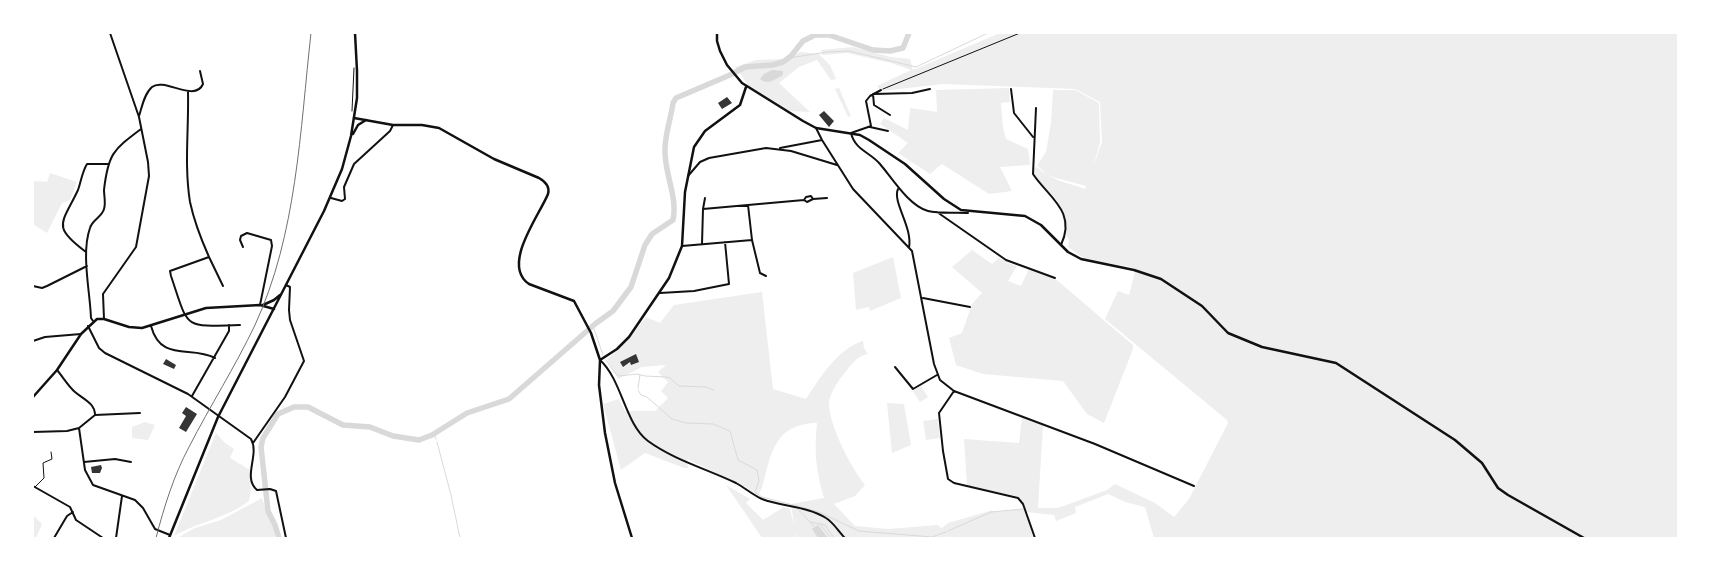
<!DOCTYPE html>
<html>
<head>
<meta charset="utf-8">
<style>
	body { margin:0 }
	#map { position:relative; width:1711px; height:571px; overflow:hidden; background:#fff; font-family:"Public Sans",sans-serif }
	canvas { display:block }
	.frame { position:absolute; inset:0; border:34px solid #fff; pointer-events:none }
</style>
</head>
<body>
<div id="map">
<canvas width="1711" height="571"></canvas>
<div class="frame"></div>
</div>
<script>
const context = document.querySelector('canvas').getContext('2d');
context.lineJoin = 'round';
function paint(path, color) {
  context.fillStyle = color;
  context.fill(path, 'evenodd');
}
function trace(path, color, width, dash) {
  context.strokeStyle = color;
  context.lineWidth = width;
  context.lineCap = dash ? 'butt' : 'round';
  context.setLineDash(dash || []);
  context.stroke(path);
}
paint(new Path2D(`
	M1000 33H1678V538H1154L1145 507 1125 502 1108 494 1075 507 1076 513 1056 521 1054 515 1026 512 1022 501 1016 496 967 486 964 439 1019 443 1022 418 1043 425 1038 508H1058L1107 490 1115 484 1155 503 1174 517 1189 499 1228 423 1227 420 1105 319 1118 291 1129 295 1134 276 1135 268 1085 259 1068 247 1069 240C1062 229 1065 213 1057 201 1050 191 1034 181 1033 169L1037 167C1050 180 1068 183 1085 189L1086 186 1053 177 1046 174 1037 165 1046 152 1051 123 1053 90H1075L1099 103 1100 143 1093 167 1102 142 1100 102 1075 89 943 84 881 91 877 86 911 70 891 63 847 53 822 55 821 50 853 47 891 57 910 59 913 70Z
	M801 52 819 54 830 65 836 79 831 80 817 60 799 67 779 83 810 112 790 111 749 86 735 67 756 60 783 59Z
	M839 88 851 116 848 117 835 89Z
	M1009 88 1010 102 1001 103 1003 128 1006 139 1028 149 1030 165 1000 167 1012 191 989 194 942 164 930 174 898 153 908 143 880 124 884 118 908 130 910 108 937 112 936 90Z
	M50 173 77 182 70 200 62 203 47 233 33 224V181L47 182Z
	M972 250 992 264 999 258 1008 262 1005 266 1008 263 1017 266 1008 281 1021 286 1029 269 1054 278 1059 282 1133 345V349L1104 423 1087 414 1063 381 983 374 956 365 949 338 962 333 972 304 982 293 952 267Z
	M893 257 901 298 870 311 869 307 856 310 853 273Z
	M762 292 773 389 806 399C820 378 837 349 863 341L864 348 868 354C859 355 852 363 847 370 840 378 830 392 829 403 829 426 851 467 865 485L855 496 834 504 855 526 888 529 937 525 942 528 948 523 993 510 992 512 1024 509 1034 538H948V536L946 538H799L795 532 798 538H762L726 485 750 499 746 503 763 520 784 507 790 509 794 525 791 504 824 498C816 469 814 453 817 423 783 424 774 441 766 472 764 480 762 489 758 496L746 487 687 459 688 468H684L645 453 621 470 603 404 619 399 625 411H655L668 398 661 391 668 382 658 372 666 365 642 367 618 379 607 359 626 343 646 317 660 323 674 305Z
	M921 386 928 397 920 402 913 391Z
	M887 403 904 404 911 445 892 453Z
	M938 419 940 438 926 440 923 421Z
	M145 422 155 425 148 440 132 438V427Z
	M216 433 225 443 234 449 230 458 250 470C249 484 253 487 249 501 227 518 198 522 174 536Z
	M262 498C265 509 277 528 275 538H177L195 528 221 520Z
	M33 515 42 524 36 538H33Z`), '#eee');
paint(new Path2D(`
	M772 70 783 71V74L782 76C774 79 768 86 760 79L764 74Z
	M818 525 828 538H818L812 529Z`), '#d9d9d9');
trace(new Path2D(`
	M789 58 827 52 849 51 916 67 988 33
	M593 326 603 355
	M606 360 615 373 619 376 637 374 645 376 666 377 670 378 679 386 706 387 714 390
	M638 388 640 375
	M638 390 641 395 647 397 672 419 686 423 713 424 730 431 738 460 757 470 759 481 755 492 762 497 797 506
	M434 434 436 439
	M437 442 451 495 460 538
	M797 506 819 512 859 531 932 537 946 532
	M798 509 810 522 825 525 834 538
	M811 523 814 527
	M820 524 831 538
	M948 531 991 512 1023 509`), '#d9d9d9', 1);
trace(new Path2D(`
	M279 538 275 525 268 511 261 447 263 438 278 414 294 407H308L343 425 370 427 393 436 419 440 432 435 467 413 509 399 595 324 613 311 631 287 645 245 652 234 673 220C678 197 664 173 665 149 665 134 671 118 673 103L676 98 730 75 745 67 772 65 783 62 791 56 803 41 815 35H829L873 50 890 51 903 48 909 33`), '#d9d9d9', 5.5);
paint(new Path2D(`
	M727 97 732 103 722 109 718 103Z
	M824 111 834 121 829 127 819 115Z
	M636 354 639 362 631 365 630 362 623 367 620 362Z
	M166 359 176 365 174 369 163 364Z
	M186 407 197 414 186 432 179 428 186 416 182 413Z
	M101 465 102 468 100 473H92L91 467Z`), '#353535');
trace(new Path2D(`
	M883 89 1020 33
	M352 111 354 68`), '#111', 1);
trace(new Path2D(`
	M35 487 44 478 43 463 52 459 51 452`), '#111', 1);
trace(new Path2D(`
	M1011 89 1014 113 1033 137
	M881 90 870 96 866 101 871 126 851 133C855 150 870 152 880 164 892 178 909 206 928 211 940 214 956 212 968 213
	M188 91C189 128 184 165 190 202 194 221 201 239 209 257L170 271 171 276C189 329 182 327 240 325
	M873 94 874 105 890 115
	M874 94 912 93 930 89
	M1036 108 1033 174C1048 197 1077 211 1061 245
	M139 116C142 107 144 94 152 87 164 77 195 103 203 84L200 71
	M870 127 888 131
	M816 128 822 140 853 189 912 251 934 364 940 380 954 391 1095 444 1194 486
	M780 148 822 140
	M688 176 700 162 709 158 766 148 791 151 837 165
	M898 189C892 202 913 227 909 248
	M331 198 342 201 345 199 344 187 354 164 390 131 393 125
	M813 199 827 198
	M748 205 752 240 760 273 766 276
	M703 209 804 200 807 202 813 199 811 196 806 197 804 200
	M937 212 1006 260 1055 278
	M702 244 703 209 705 198
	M682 246 752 240
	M243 247 240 240 241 236 247 233 271 240 272 246 260 305
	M86 252C51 226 62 224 78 190 81 182 82 172 87 164H108
	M209 257 223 286
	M33 286 42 288 47 286 87 266
	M660 293 694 291 729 284 725 242
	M923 298 970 307
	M104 319 103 294 136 247 149 176 148 162 139 117 110 33
	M93 321 91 318C90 291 81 253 90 228 92 220 102 217 104 209 106 203 104 196 104 190 108 154 113 150 141 129
	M88 326 99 348 105 353 188 394 251 439C260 455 242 477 257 490L270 489 276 491 286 538
	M151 326C161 363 191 345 215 358
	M33 341 45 337 81 334
	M600 360C622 380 625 424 648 441 674 460 707 469 736 483 745 488 753 495 762 499 783 507 807 506 826 518 833 522 839 532 845 538
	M895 367 913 389 937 375
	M954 391 939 413 943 451 948 479 954 483 1018 498 1023 504 1035 538
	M192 396 229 331V325
	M95 415 140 413
	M79 428 85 470 93 485 135 500 143 508 155 529 170 535
	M33 432 67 431 79 428 95 415C95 403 83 399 75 392 68 386 63 377 57 370
	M253 443 285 397 304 361 290 320 289 310 290 287 286 285
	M84 462 115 459 131 462
	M33 486 70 507 76 520 103 538
	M54 538 67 516 73 512
	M116 538 122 496`), '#111', 2);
trace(new Path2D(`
	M717 33V41L720 51 727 65 742 83 803 121 816 128 860 135 869 140 905 164 944 199 961 210 1025 216 1041 225 1068 252 1081 259 1134 270 1161 279 1202 306 1228 333 1262 347 1336 363 1455 440 1482 463 1498 488 1508 495 1584 538
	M354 118 393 125H422L439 128 494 159 539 178C546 182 550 187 548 194 539 216 501 265 529 284L574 301 591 333 600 360 599 385 605 433 615 483 632 538
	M600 360 617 349 629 337 669 278 682 246 685 192 694 147 705 131 740 105 746 87
	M33 397 57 370 81 334 97 319H104L129 327 142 328 206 308 260 305 274 309`), '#111', 2.5);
trace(new Path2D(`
	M353 134 358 125 366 120
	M263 305 274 300 280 295
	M169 538 218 417 324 211 342 169 351 136 357 98V71L355 33`), '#111', 2.5);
trace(new Path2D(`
	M156 538C164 507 174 475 189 447 210 406 235 367 255 325 297 234 300 131 311 33`), '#707070', 1);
</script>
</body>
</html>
